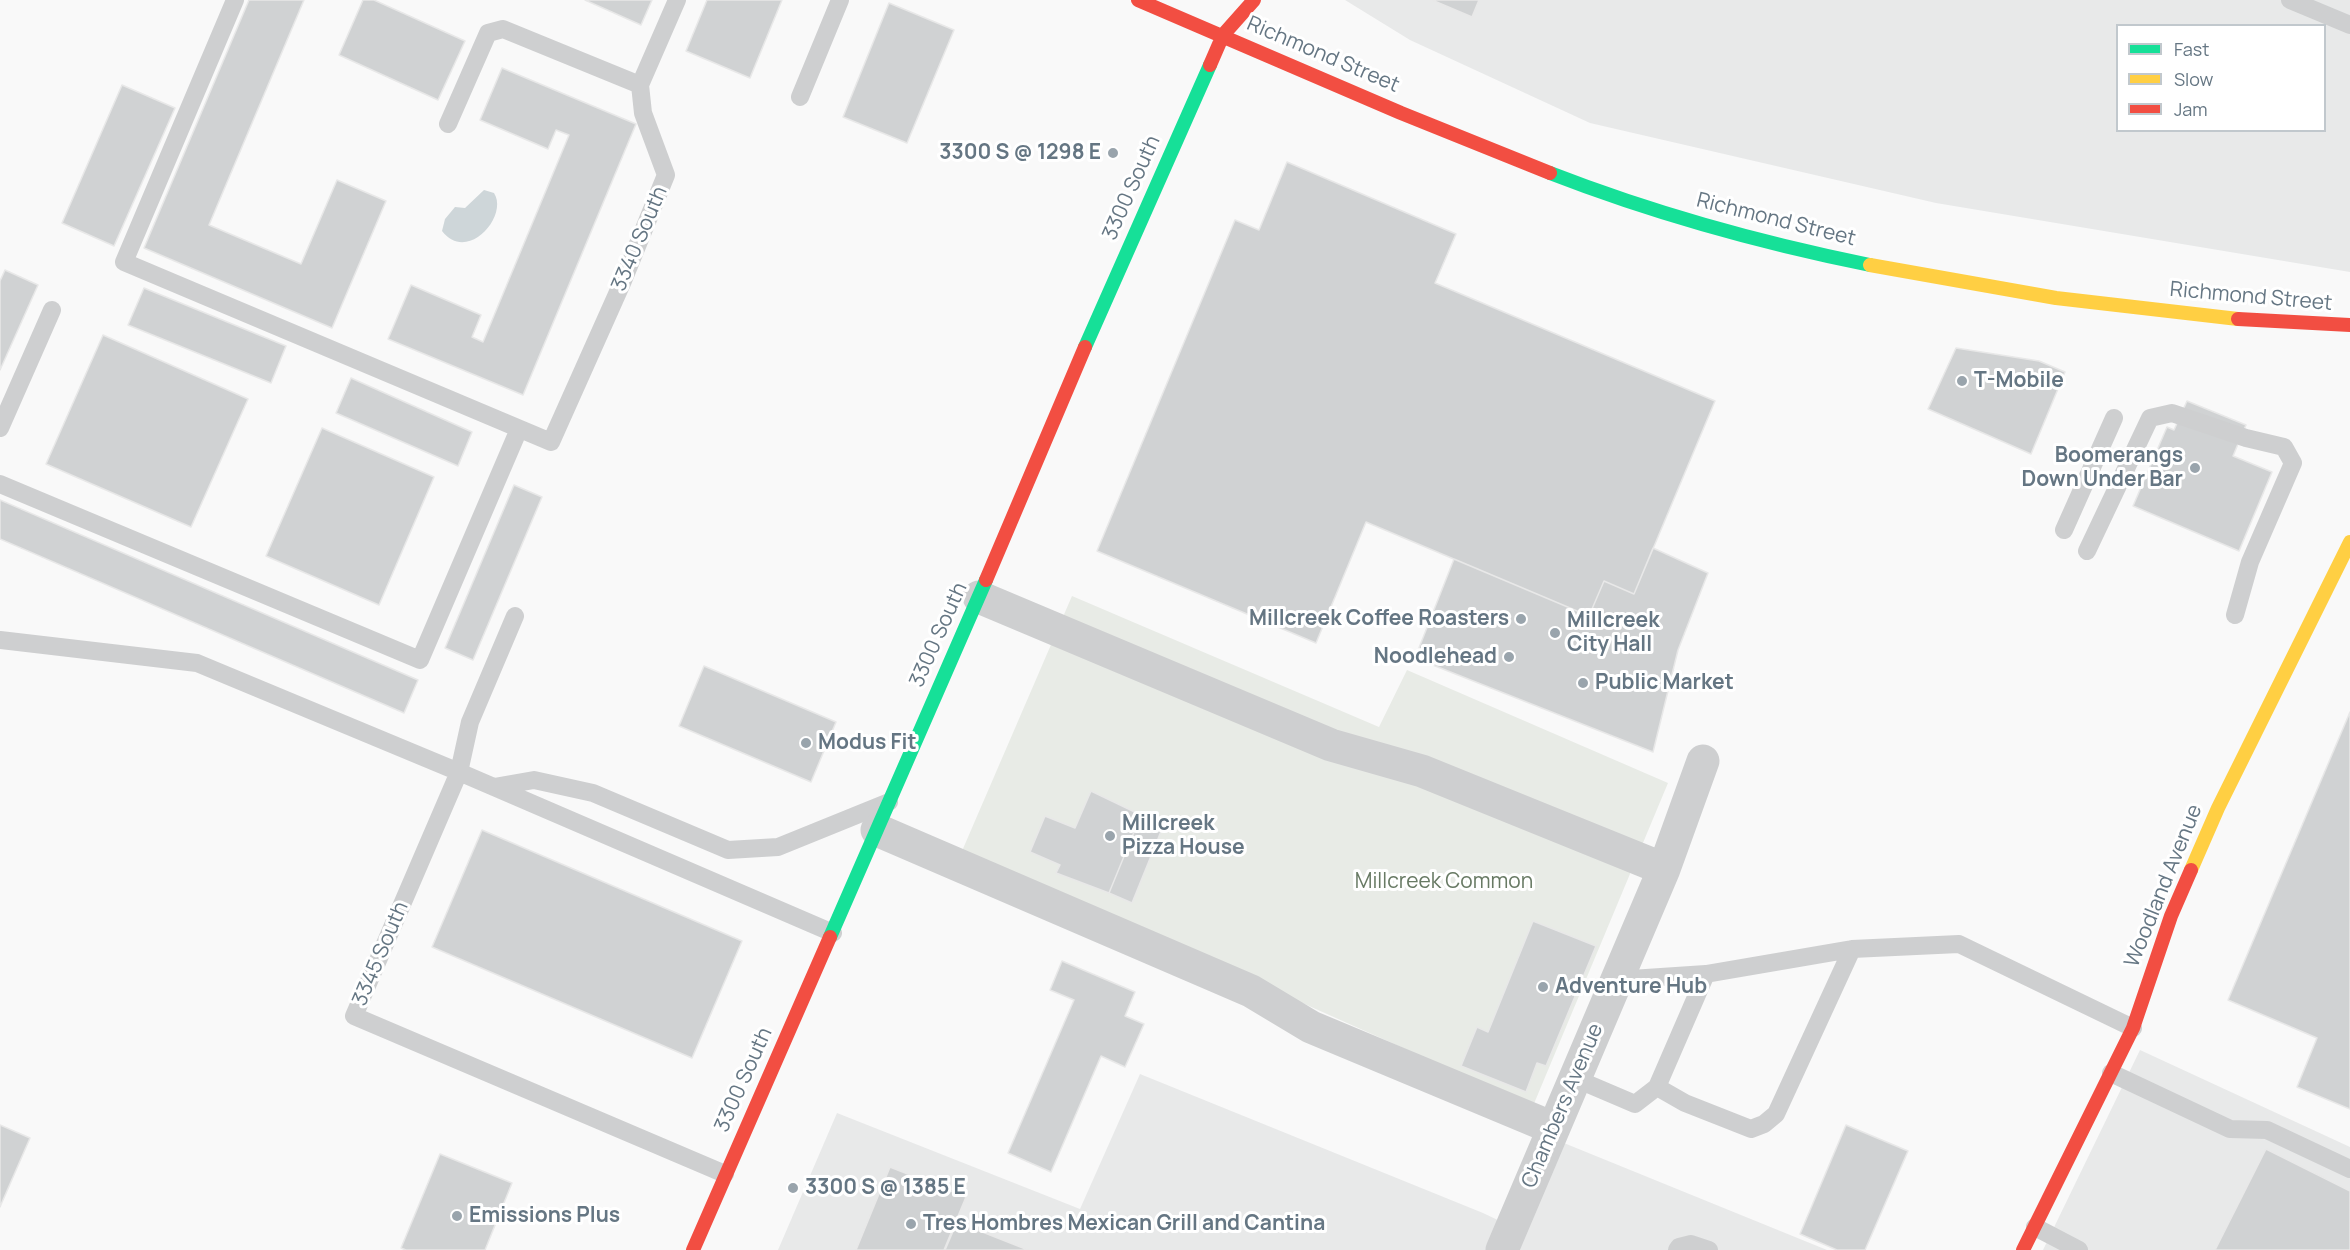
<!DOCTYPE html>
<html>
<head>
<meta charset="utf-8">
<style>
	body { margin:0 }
	#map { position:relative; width:2350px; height:1250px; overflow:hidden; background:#f9f9f9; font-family:Manrope,sans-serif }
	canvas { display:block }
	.legend { position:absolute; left:2116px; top:24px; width:210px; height:108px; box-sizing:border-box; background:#fff; border:2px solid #c1c8cd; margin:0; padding:8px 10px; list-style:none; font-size:18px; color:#657683 }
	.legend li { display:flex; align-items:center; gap:12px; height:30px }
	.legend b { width:30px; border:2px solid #c1c8cd }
</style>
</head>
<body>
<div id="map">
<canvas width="2350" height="1250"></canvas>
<ul class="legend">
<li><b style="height:8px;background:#16e098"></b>Fast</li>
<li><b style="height:8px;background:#ffcf43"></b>Slow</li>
<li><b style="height:8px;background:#f24e42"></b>Jam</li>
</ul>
</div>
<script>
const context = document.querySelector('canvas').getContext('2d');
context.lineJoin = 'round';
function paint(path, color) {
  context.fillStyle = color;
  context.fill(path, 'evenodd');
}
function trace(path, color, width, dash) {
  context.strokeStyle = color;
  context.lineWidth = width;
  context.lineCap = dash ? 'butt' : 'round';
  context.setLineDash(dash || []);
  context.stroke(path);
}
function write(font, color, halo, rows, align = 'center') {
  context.font = font + ' Manrope,sans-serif';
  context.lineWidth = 6;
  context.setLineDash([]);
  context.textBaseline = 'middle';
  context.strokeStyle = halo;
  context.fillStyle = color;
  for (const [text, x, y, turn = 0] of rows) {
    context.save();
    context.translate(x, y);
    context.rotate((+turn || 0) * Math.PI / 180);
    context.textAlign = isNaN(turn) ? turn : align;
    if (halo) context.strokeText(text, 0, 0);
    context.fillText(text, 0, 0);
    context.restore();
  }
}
paint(new Path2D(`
	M1345 0H2350V272L1936 203 1590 123 1410 40ZM2118 26H2324V130H2118Z
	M2140 1050 2350 1147V1250H2043Z
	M1140 1074 1483 1213 1521 1231 1559 1141 1827 1250H778L837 1113 1080 1209Z`), '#e8e9e9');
paint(new Path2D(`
	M1072 596 1379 727 1407 670 1668 783 1533 1106 962 851Z`), '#e8ebe6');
paint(new Path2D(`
	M484 190 494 193C509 216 467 264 442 231L445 219 455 207 465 208Z`), '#ced6d9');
const building = new Path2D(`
	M249 0H304L209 225 301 264 337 180 386 201 332 328 144 248Z
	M363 0H374L465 41 438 100 339 55Z
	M585 0H652L641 25Z
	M707 0H782L750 78 686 51Z
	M1432 0H1479L1472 17Z
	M889 3 954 30 907 143 843 117Z
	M502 68 636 124 523 395 388 339 411 285 481 315 472 337 483 342 569 135 556 130 548 149 480 120Z
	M122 85 175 108 114 246 62 223Z
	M1287 162 1456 234 1435 283 1715 401 1634 594 1604 581 1589 616 1366 522 1316 643 1097 551 1235 220 1259 230Z
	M5 270 38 285 0 370V281Z
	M144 288 286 346 271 383 128 325Z
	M103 335 248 399 191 527 46 464Z
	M1956 348 2039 361 2065 372 2031 454 1928 409Z
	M351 378 472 432 458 466 336 413Z
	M2187 401 2246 425 2233 456 2272 472 2239 551 2133 506 2167 427 2174 430Z
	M322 428 434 477 379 605 266 556Z
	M514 485 542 497 473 660 445 648Z
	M0 500 418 680 404 713 0 539Z
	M1653 548 1708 573 1678 650 1653 752 1415 658 1454 559 1589 616 1604 581 1634 594Z
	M704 666 836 722 811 782 679 726Z
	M2350 712V1109L2297 1087 2317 1038 2228 1000Z
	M1091 791 1141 815 1109 893 1056 873 1060 865 1030 852 1045 816 1075 828Z
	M1141 815 1164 824 1132 903 1109 893Z
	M482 830 742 941 692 1058 432 947Z
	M1533 921 1596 946 1546 1066 1537 1063 1526 1092 1461 1066 1477 1027 1488 1032Z
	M1062 961 1135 992 1125 1016 1144 1024 1125 1067 1101 1056 1051 1172 1008 1153 1074 1000 1050 990Z
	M0 1125 30 1138 0 1207Z
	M1846 1125 1908 1151 1865 1250H1837L1800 1234Z
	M2266 1149 2350 1191V1250H2215Z
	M440 1154 512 1183 485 1250H406L401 1248Z
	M890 1167 966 1197 944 1250H856Z
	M957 1222 1028 1250H945Z`);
paint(building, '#d0d2d3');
trace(building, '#e8e8e8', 1.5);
trace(new Path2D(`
	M235 0 124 262 551 442 622 283 666 175 643 113 640 85 677 0
	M2290 0 2350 25
	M800 97 840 0
	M448 124 488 33 503 29 640 85
	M0 428 52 310
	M0 484 420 660 519 429
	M2064 530 2114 418
	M2087 551 2150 418 2172 413 2246 438 2284 447 2293 463 2250 562 2235 615
	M515 616 470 722 459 772 354 1016 725 1174
	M0 640 197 663 459 772 833 933
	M494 787 534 780 593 793 728 850 778 847 889 802
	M1706 974 1657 1087 1685 1103 1751 1129 1764 1124 1776 1114 1852 949
	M1616 980 1706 974 1852 949 1959 944 2133 1028
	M2111 1073 2230 1129 2267 1130 2350 1169
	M1574 1078 1635 1104 1657 1087
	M2035 1227 2079 1250
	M1677 1250 1679 1247 1691 1244 1709 1250`), '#cecfd0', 18);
trace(new Path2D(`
	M979 597 1331 745 1422 771 1664 869
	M877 830 1251 991 1311 1027 1553 1128
	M1502 1250 1664 869 1703 761`), '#cecfd0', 33);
trace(new Path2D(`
	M1550 173C1653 213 1761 243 1870 265
	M1085 347 1210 65
	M830 937 986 580`), '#16e098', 14);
trace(new Path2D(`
	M1870 265 2056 298 2238 319
	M2191 870 2218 808 2350 542`), '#ffcf43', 14);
trace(new Path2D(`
	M1138 0 1401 113 1550 173
	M1210 65 1223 35 1254 0
	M2238 319 2350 325
	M986 580 1085 347
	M693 1250 830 937
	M2023 1250 2133 1028 2171 916 2191 870`), '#f24e42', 14);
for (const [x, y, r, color] of [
	[1113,153,6,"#99a4ac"],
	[1962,381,6,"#99a4ac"],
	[2195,468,6,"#99a4ac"],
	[1521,619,6,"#99a4ac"],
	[1555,633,6,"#99a4ac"],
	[1509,657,6,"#99a4ac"],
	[1583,683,6,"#99a4ac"],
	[806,743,6,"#99a4ac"],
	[1110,836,6,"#99a4ac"],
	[1543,987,6,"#99a4ac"],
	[793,1188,6,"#99a4ac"],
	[457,1216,6,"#99a4ac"],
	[911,1224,6,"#99a4ac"]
]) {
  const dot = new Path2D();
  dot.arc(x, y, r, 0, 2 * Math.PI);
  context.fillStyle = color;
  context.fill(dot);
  trace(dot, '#fff', 2);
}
write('21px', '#657683', '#fff', [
	["Richmond Street",1323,55,23],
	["3300 South",1132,188,-66],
	["Richmond Street",1776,220,14],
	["3340 South",640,239,-67],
	["Richmond Street",2251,297,5],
	["3300 South",939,635,-66],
	["Woodland Avenue",2164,886,-68],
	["3345 South",381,954,-67],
	["3300 South",744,1080,-66],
	["Chambers Avenue",1563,1106,-67]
]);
write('bold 21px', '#657683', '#fff', [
	["3300 S @ 1298 E",1101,153,"right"],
	["T-Mobile",1974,381],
	["Boomerangs",2183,456,"right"],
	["Down Under Bar",2183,480,"right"],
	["Millcreek Coffee Roasters",1509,619,"right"],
	["Millcreek",1567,621],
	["City Hall",1567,645],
	["Noodlehead",1497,657,"right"],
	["Public Market",1595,683],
	["Modus Fit",818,743],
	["Millcreek",1122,824],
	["Pizza House",1122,848],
	["Adventure Hub",1555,987],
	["3300 S @ 1385 E",805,1188],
	["Emissions Plus",469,1216],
	["Tres Hombres Mexican Grill and Cantina",923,1224]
], 'left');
write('21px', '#687a64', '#fff', [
	["Millcreek Common",1444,882]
]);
</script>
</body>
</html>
